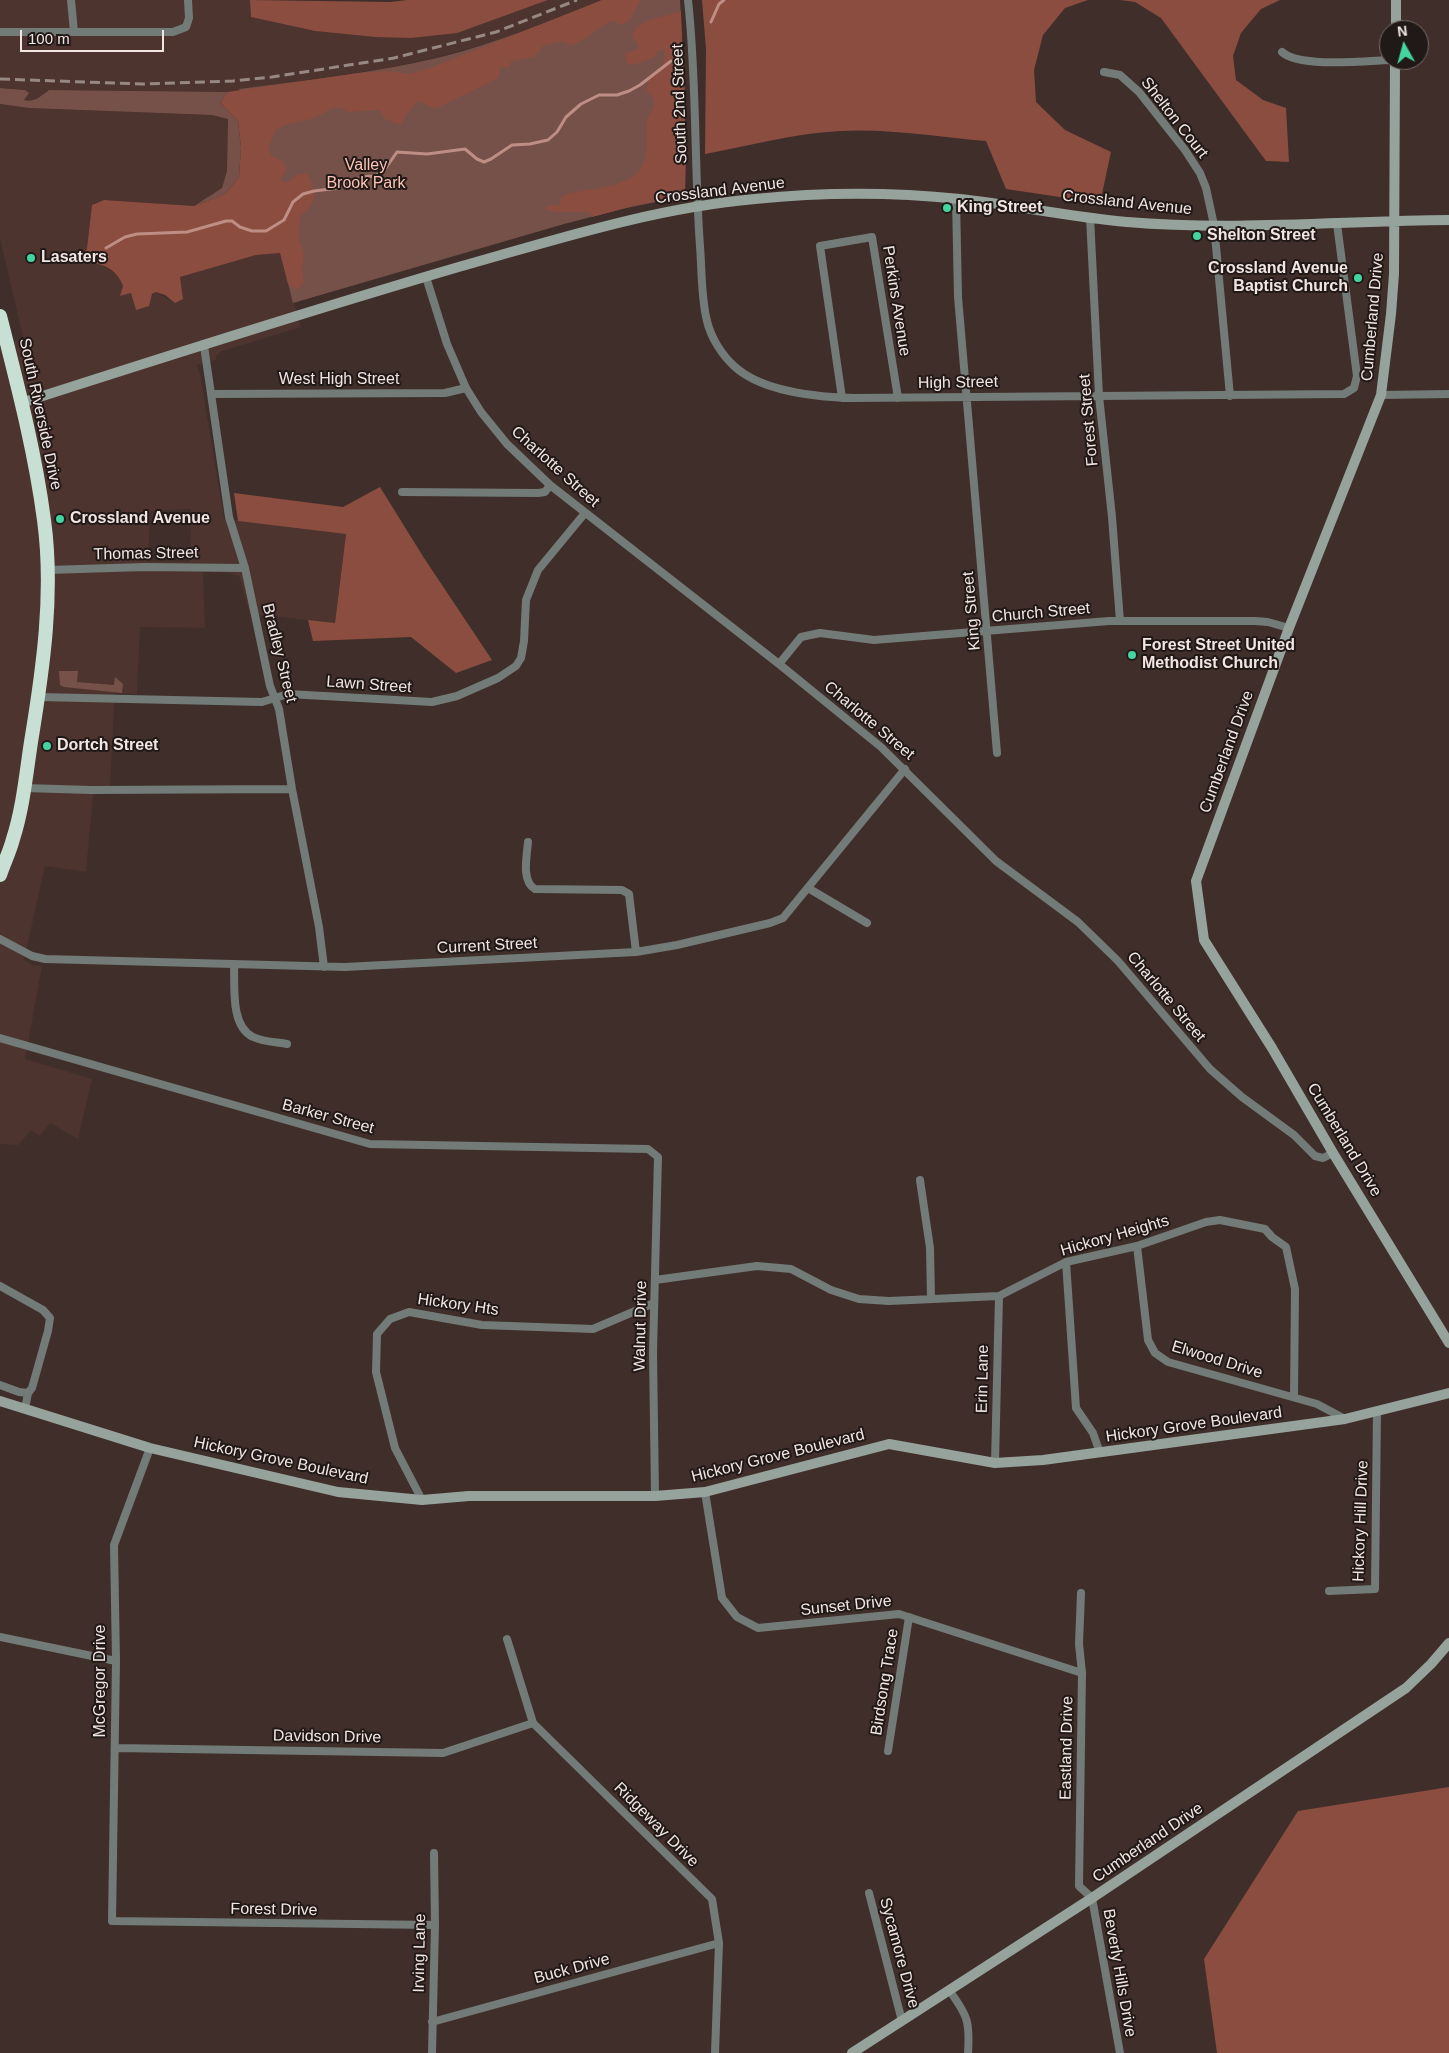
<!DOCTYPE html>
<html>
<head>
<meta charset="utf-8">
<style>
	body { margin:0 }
	#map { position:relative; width:1449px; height:2053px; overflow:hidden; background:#402e2a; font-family:Arial,sans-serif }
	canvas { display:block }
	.north { position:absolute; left:1379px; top:20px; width:50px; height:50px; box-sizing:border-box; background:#211917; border:1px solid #756b68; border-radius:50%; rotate:353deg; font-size:14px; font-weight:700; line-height:20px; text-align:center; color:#f2e5e2 }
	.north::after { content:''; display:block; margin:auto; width:18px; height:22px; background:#43d4a0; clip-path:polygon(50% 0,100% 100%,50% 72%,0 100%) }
	.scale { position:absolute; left:20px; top:30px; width:144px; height:22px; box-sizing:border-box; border:2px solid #f2e5e2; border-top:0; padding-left:6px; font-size:15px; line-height:18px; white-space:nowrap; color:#f2e5e2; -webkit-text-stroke:4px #211917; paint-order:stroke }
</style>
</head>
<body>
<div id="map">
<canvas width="1449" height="2053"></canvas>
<div class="north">N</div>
<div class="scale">100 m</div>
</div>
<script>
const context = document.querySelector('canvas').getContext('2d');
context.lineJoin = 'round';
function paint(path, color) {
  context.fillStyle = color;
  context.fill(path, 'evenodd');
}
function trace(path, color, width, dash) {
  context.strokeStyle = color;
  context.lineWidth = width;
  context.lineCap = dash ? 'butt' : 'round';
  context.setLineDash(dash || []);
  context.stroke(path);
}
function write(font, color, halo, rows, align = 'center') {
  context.font = font + ' Arial,sans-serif';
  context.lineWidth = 4;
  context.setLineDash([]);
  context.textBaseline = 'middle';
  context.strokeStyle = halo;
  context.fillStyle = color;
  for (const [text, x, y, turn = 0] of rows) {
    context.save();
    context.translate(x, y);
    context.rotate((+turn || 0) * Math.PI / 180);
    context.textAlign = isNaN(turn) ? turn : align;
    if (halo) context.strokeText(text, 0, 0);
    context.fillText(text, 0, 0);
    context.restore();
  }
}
paint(new Path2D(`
	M0 0H250L252 17 315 31 375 37 529 7 548 0H602L500 40 442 56 389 68 227 92 49 90 38 98 30 102 24 100 25 90 0 88Z
	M0 104 29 108 212 115 228 119 227 171 222 188 194 206 104 200 95 203 92 206 87 248 83 261 100 264 119 275 123 286 121 296 131 293 136 310 156 292 175 303 180 277 256 255 280 253 301 327 220 352 216 356V360L196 365 200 373 224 519 346 533 335 623 250 614 239 576 231 573 203 572 205 628 140 627 137 694 115 693 110 787H94L86 872 45 866 24 960 32 965 42 966 25 1059 92 1079 78 1139 50 1123 40 1136 31 1130 18 1145 0 1144V348L23 337 0 239ZM191 509 190 562 148 561 150 511Z`), '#4d342e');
paint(new Path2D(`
	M602 0H680L685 94V194L681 197 626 208 564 224 293 303 239 89C307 80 375 73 441 57 496 43 549 22 602 0Z
	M0 88 25 90 29 93 24 100C34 103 41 96 49 90L227 92 220 103 238 121 241 147 239 177 225 194 194 206 222 188 227 171 228 119 212 115 29 108 0 104Z
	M59 671H78L77 682 114 685 115 677 123 684 122 693 64 687 60 685Z`), '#765149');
paint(new Path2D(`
	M250 0 391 2 407 0H548L457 33 411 38 375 37 315 31 251 17Z
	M602 0H640L630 20 622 25 614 21C597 24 590 41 569 45L563 41 544 45 534 57 511 61 510 66 507 68 502 66 497 79 435 109 418 101 406 115 401 125 385 119 380 110 348 112 342 108H333L314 118 285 125 276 130 268 149 272 156 284 162 286 171 280 180 286 183 297 175 307 173C317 193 318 202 300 216L299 241 304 253 302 271 304 282 297 290 288 284 280 253 256 255 180 277 183 299 175 303 165 295 156 292 152 294 149 306 136 310 131 293 120 296 123 286C116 267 102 264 83 261L87 248 92 205 104 200 194 206 225 194 239 177 241 147 238 121 220 103 227 92 358 73 390 71 408 74 430 68Z
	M702 0H1088L1065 8 1043 35 1034 70 1036 102 1065 130 1111 152 1100 203 1006 189 986 141C941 137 885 128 841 131 795 133 749 146 705 154L706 49Z
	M1120 0H1280L1261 9 1241 33 1233 56 1236 80 1263 100 1286 108 1289 162 1266 161 1161 18 1135 2Z
	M681 11 686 156 685 194 681 197 637 205 592 217 590 213 586 212H556L546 210 545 208 548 205H560L561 199 564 195C591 186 639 191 646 155 648 144 645 132 647 120 649 115 653 108 655 103L653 97 646 90 649 78C661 73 663 65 665 53L662 49 658 51 653 58 633 65 626 63 625 53 637 50 639 46 632 35C640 17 665 18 681 11Z
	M380 487 424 558 492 660 456 673 411 637 313 641 308 620 335 623 346 534 238 521 234 493 343 507Z
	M1449 1787V2053H1217L1204 1959 1298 1811Z`), '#8a4d40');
trace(new Path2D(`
	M711 22 719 4 724 0
	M106 248 125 237 137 234 187 232 226 221H232L240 227 252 231H266L284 220 293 202 303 194 314 191 339 188 361 177 375 176 383 172 397 152 427 154 465 149 477 159 484 162 491 159 512 145 530 144 548 140 557 132 566 117 581 104 599 95H617L629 91 640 85 671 61`), '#be8e84', 3);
trace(new Path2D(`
	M71 0 74 32
	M688 0C697 82 694 164 700 246 702 271 701 298 707 321 711 338 722 355 734 366 762 392 817 397 853 398L1344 394 1354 388 1357 376 1337 224
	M0 32H173L186 27 189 18 188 0
	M1282 52C1299 68 1365 61 1389 60
	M1104 72 1120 75 1139 92 1185 150 1200 173 1206 188 1214 225 1230 396
	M956 199 958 297 997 753
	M1090 217 1099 396 1112 517 1120 621
	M426 277 447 344 466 388 481 412 507 444 550 485 779 664 881 747 996 861 1078 922 1118 961 1210 1069 1242 1097 1294 1135 1315 1156 1323 1158 1333 1153
	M204 346 229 517 245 568 270 686 279 709 292 789 319 927 324 967
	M211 394 445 393 466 388
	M1381 395 1449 394
	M842 398 820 246 872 237 898 398
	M402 492 538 493 545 492 550 485
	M48 570 144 567 245 568
	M779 664 801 637 820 633 874 640 1109 621H1255L1268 622 1289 628
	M39 697 262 702 288 694 432 702 457 696 498 678 516 666 521 658 524 641 526 600 538 570 585 513
	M25 788 91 790 292 789
	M528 842C527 856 521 881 535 889L622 890 629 894 636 952
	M808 888 867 923
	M0 939 32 956 45 959 345 967 636 952 677 945 770 923 783 918 905 769
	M234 964C235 986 230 1026 253 1037 264 1042 276 1042 287 1044
	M0 1038 370 1144 648 1149 658 1157 653 1352 655 1496
	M920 1180 930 1248 931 1299
	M1137 1246 1148 1340 1155 1353 1168 1362 1317 1404 1345 1419
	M1066 1262 1076 1408 1093 1433 1100 1453
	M655 1280 757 1266 791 1269 831 1290 859 1299 889 1301 999 1296 1066 1262 1137 1246 1206 1222 1220 1220 1265 1229 1272 1237 1286 1247 1295 1289 1294 1397
	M0 1286 43 1310 50 1318 48 1331 32 1388 28 1393 25 1409
	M0 1385 19 1392 28 1393
	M150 1448 114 1545 116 1661 112 1921 435 1925
	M995 1463 999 1296
	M705 1492 722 1598 737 1617 758 1628 899 1614 1082 1673
	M422 1500 395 1448 376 1372 377 1334 390 1319 409 1312 482 1325 593 1329 654 1303
	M1329 1591 1375 1589 1377 1411
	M1081 1593 1079 1644 1082 1673 1079 1886 1092 1898 1120 2053
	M0 1637 116 1661
	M507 1639 533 1723 712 1899 719 1943 715 2053
	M115 1748 443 1753 533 1723
	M888 1751 909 1617
	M869 1893 902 2021
	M949 1990C968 2016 970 2022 968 2053
	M432 2022 719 1943
	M432 2053 435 1925 434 1853`), '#727b77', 8);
trace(new Path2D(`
	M1396 30V0
	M1395 60 1394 274 1391 314 1381 395 1289 628 1196 881 1204 940 1272 1048 1333 1153 1449 1343
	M21 403C167 356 315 309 462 266 558 239 654 208 755 199 822 192 893 192 960 199 1015 205 1071 217 1127 222 1234 231 1342 221 1449 220
	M0 1401 150 1448 338 1492 422 1500 469 1496H655L705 1492 889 1444 995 1463 1043 1460 1345 1419 1449 1393
	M852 2053 1092 1898 1406 1688 1431 1664 1449 1643`), '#95a39c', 10);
trace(new Path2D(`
	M0 316C17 383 35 451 44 520 54 593 43 669 31 742 26 775 23 808 13 839 10 851 4 863 0 875`), '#c8dfd4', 14);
trace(new Path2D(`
	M0 79 142 84 233 81 272 77 394 58 496 32 577 0`), '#978884', 3, [10, 5]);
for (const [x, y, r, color] of [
	[947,208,5,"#43d4a0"],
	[1197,236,5,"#43d4a0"],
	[31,258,5,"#43d4a0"],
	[1358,278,5,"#43d4a0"],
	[60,519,5,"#43d4a0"],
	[1132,655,5,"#43d4a0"],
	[47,746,5,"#43d4a0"]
]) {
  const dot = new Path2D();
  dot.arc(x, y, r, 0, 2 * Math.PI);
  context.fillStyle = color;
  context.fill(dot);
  trace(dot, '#211917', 2);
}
write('16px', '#f2e5e2', '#211917', [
	["South 2nd Street",680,104,-92],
	["Shelton Court",1174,118,52],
	["Crossland Avenue",720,191,-7],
	["Crossland Avenue",1127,203,6],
	["Perkins Avenue",896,301,81],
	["Cumberland Drive",1373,317,-85],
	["West High Street",339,380],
	["High Street",958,383,-1],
	["South Riverside Drive",40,414,78],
	["Forest Street",1089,420,-95],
	["Charlotte Street",555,467,42],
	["Thomas Street",146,554,-1],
	["King Street",972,611,-95],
	["Church Street",1041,613,-5],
	["Bradley Street",279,653,76],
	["Lawn Street",369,685,4],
	["Charlotte Street",869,721,40],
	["Cumberland Drive",1227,752,-70],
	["Current Street",487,946,-3],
	["Charlotte Street",1166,997,50],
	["Barker Street",328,1117,15],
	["Cumberland Drive",1344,1140,59],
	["Hickory Heights",1115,1236,-16],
	["Hickory Hts",458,1305,8],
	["Walnut Drive",641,1326,-89],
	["Elwood Drive",1217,1360,17],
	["Erin Lane",983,1379,-89],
	["Hickory Grove Boulevard",1194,1425,-8],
	["Hickory Grove Boulevard",778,1456,-14],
	["Hickory Grove Boulevard",281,1461,12],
	["Hickory Hill Drive",1361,1521,-88],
	["Sunset Drive",846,1606,-6],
	["McGregor Drive",101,1681,-90],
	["Birdsong Trace",885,1682,-81],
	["Davidson Drive",327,1737,1],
	["Eastland Drive",1067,1748,-89],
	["Ridgeway Drive",656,1825,45],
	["Cumberland Drive",1148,1843,-34],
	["Forest Drive",274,1910,1],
	["Irving Lane",420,1953,-89],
	["Sycamore Drive",899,1953,75],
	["Buck Drive",572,1969,-15],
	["Beverly Hills Drive",1119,1973,80]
]);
write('16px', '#fdc3b6', '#211917', [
	["Valley",366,166],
	["Brook Park",366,184]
]);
write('bold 16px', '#f2e5e2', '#211917', [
	["King Street",957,208],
	["Shelton Street",1207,236],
	["Lasaters",41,258],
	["Crossland Avenue",1348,269,"right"],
	["Baptist Church",1348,287,"right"],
	["Crossland Avenue",70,519],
	["Forest Street United",1142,646],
	["Methodist Church",1142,664],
	["Dortch Street",57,746]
], 'left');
</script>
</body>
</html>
